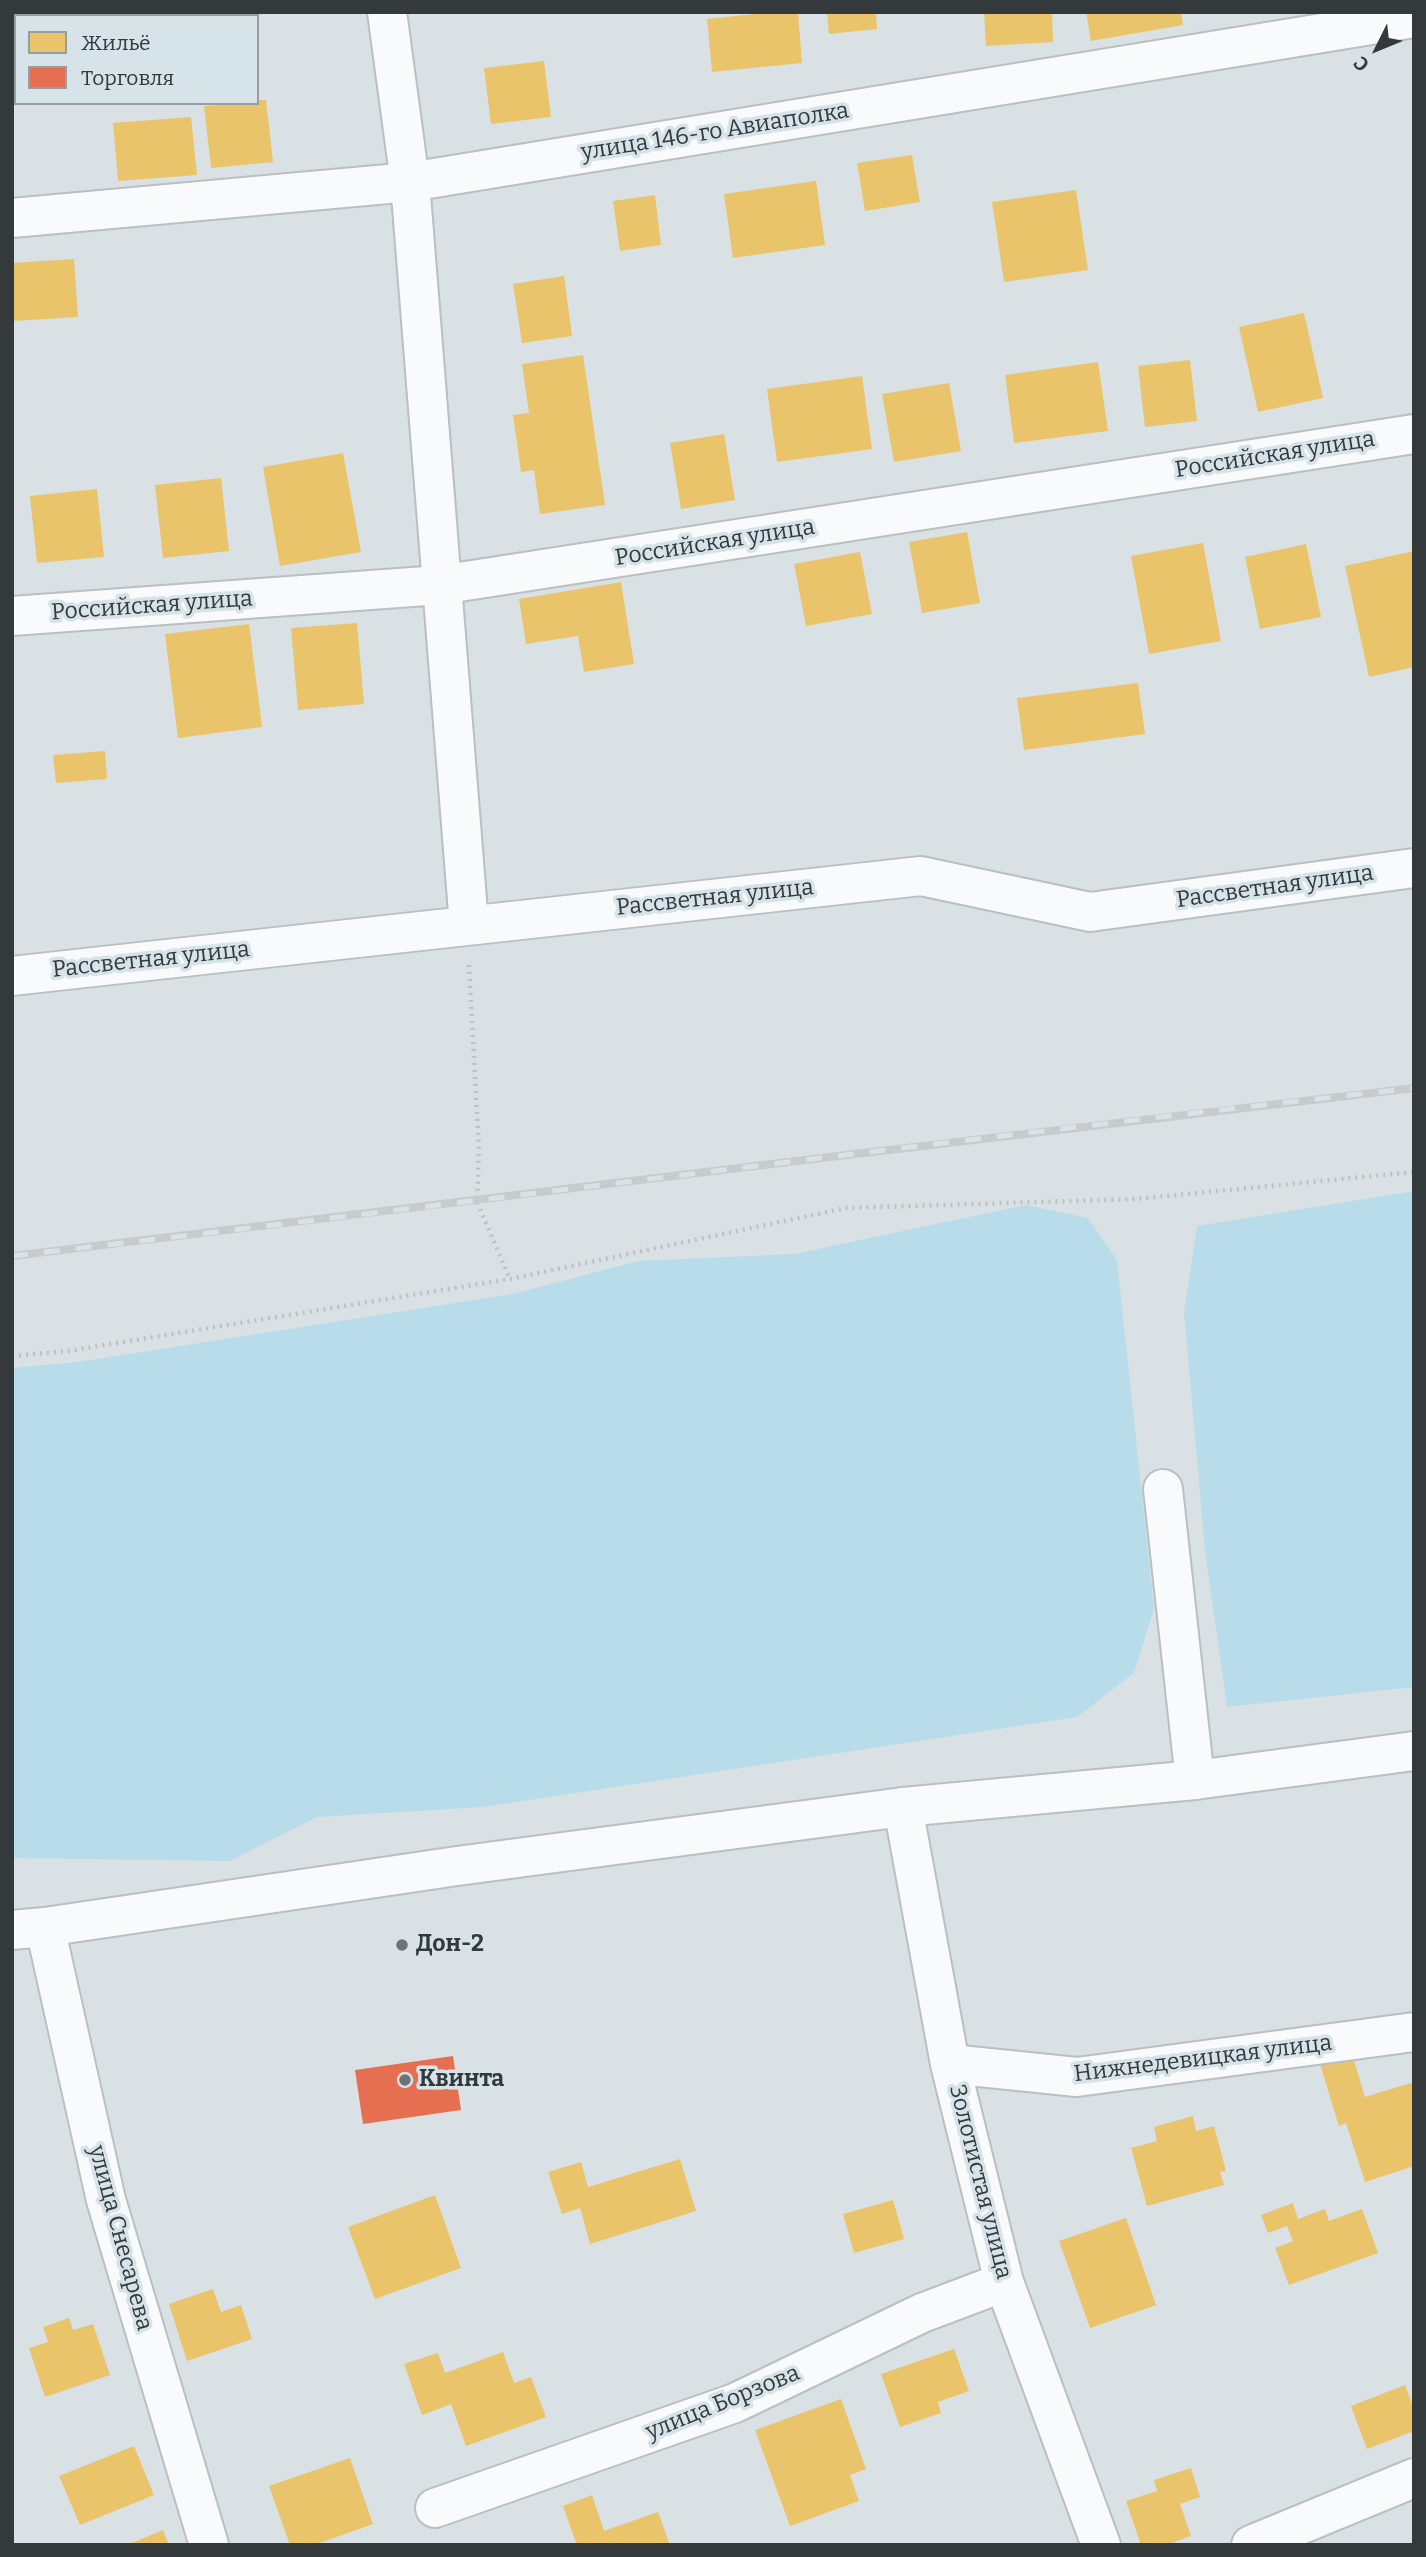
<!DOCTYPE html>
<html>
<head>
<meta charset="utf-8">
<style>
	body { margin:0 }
	#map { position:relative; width:1426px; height:2557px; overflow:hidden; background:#dae1e4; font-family:Bitter,serif }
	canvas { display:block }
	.frame { position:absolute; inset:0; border:14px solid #34393b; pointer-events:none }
	.legend { position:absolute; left:14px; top:14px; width:245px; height:91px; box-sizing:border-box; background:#d6e3e8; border:2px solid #959fa3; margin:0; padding:9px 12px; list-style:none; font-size:21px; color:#34393b }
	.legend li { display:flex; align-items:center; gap:14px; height:35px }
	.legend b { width:35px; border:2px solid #959fa3 }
	.north { position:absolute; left:1342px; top:14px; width:70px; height:70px; -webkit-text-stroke:5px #d6e3e8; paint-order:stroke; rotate:227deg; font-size:19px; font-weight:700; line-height:28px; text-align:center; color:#34393b }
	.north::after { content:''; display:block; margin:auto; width:24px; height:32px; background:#34393b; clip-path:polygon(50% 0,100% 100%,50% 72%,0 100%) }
</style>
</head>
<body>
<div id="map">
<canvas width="1426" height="2557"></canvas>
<div class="frame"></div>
<ul class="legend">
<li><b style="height:19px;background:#e9c46a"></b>Жильё</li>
<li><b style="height:19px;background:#e76f51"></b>Торговля</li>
</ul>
<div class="north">С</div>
</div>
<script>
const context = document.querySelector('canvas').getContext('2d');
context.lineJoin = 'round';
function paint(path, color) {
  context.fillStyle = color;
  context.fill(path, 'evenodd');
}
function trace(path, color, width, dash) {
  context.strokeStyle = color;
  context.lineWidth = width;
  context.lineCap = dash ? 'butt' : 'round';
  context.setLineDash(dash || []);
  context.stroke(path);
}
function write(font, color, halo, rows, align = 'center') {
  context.font = font + ' Bitter,serif';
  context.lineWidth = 7;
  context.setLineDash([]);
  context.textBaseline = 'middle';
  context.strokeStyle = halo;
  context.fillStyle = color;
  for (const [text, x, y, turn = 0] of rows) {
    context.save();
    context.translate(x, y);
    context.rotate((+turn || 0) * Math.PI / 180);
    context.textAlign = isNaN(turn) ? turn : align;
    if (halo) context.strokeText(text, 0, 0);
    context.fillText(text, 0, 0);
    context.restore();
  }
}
paint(new Path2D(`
	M1414 1191V1687L1227 1707 1205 1551 1184 1312 1197 1226Z
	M1026 1205 1088 1218 1117 1260 1154 1609 1134 1673 1077 1717 483 1807 317 1817 230 1861 12 1858V1368L78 1362 513 1294 638 1261 794 1254Z`), '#b8dcea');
paint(new Path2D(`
	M774 12H798L802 63 712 72 707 19Z
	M827 12H876L877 29 829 34Z
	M984 12H1052L1053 42 986 46Z
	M1086 12H1181L1183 25 1091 41Z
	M544 61 551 117 491 124 484 68Z
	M257 100H266L273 162 211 168 204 106 257 103Z
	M191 117 197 175 118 181 113 123Z
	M912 155 920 202 865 211 857 163Z
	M816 181 825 245 733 258 724 194Z
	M1076 190 1088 270 1004 282 992 202Z
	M655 195 661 245 620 251 613 201Z
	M74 259 78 317 12 321V263Z
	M564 276 572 336 522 343 513 284Z
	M1304 313 1323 398 1258 412 1239 327Z
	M583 355 605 505 540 514 534 470 521 472 513 415 529 413 522 364Z
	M1190 360 1197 421 1145 427 1138 366Z
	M1098 362 1108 431 1014 443 1005 375Z
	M862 376 872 449 777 462 767 389Z
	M949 383 961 451 894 462 882 394Z
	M724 434 735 500 681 509 670 443Z
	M343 453 361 552 280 566 263 467Z
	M221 478 229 551 163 558 155 485Z
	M97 489 104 557 37 563 30 496Z
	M967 532 980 603 922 613 909 542Z
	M1203 543 1221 641 1149 654 1131 556Z
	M1306 544 1321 617 1260 629 1245 557Z
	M1414 551V667L1369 677 1345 566Z
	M860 552 872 614 806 626 794 564Z
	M621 582 634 664 584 672 578 636 526 644 519 599Z
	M357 623 364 704 298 710 291 628Z
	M249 624 262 727 178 738 165 634Z
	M1138 683 1145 734 1024 750 1017 698Z
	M105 751 107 779 56 783 53 755Z
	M1352 2054 1365 2097 1414 2082V2166L1365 2182 1346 2123 1339 2126 1320 2064Z
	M1193 2116 1196 2131 1214 2126 1226 2171 1220 2172 1224 2185 1147 2206 1131 2148 1157 2141 1154 2127Z
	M680 2159 696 2211 590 2244 580 2208 562 2214 548 2172 581 2162 588 2187Z
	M435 2195 461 2268 375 2299 348 2227Z
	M893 2200 904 2239 854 2253 843 2214Z
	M1293 2203 1298 2219 1325 2209 1329 2221 1362 2209 1378 2253 1289 2285 1275 2248 1293 2241 1287 2226 1268 2233 1261 2215Z
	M1126 2218 1156 2305 1090 2328 1059 2241Z
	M213 2289 221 2312 241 2305 252 2339 187 2361 169 2304Z
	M69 2318 73 2330 93 2324 110 2375 45 2397 29 2348 48 2342 43 2327Z
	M954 2349 969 2391 938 2402 941 2413 900 2427 881 2374Z
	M503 2352 514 2383 531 2377 546 2417 466 2446 451 2404 422 2415 404 2364 438 2353 445 2373Z
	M1405 2385 1414 2410V2431L1367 2449 1351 2406Z
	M841 2399 866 2469 850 2475 859 2501 790 2526 755 2430Z
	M134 2446 154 2495 80 2525 59 2476Z
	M350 2458 373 2524 314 2545H290L269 2486Z
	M1191 2468 1200 2497 1180 2504 1191 2536 1166 2545H1141L1126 2501 1157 2491 1154 2480Z
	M592 2495 604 2531 658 2512 670 2545H577L563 2506Z
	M163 2530 169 2545H127Z`), '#e9c46a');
paint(new Path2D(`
	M453 2056 461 2110 363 2124 355 2070Z`), '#e76f51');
const street = new Path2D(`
	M387 12 410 182 469 925
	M12 218 410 182 1414 18
	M12 616 440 585 1414 434
	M12 976 921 876 1090 912 1414 868
	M1163 1489 1195 1780
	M903 1807 950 2064 1004 2282 1101 2545
	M45 1927 106 2200 209 2545
	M950 2064 1077 2077 1414 2032
	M435 2508 735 2403 922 2313 1004 2282
	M1251 2545 1414 2478`);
const secondary = new Path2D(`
	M12 1930 45 1927 457 1866 903 1807 1195 1780 1414 1751`);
trace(street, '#babfc1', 42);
trace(secondary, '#babfc1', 42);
trace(new Path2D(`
	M469 965 479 1149 477 1202 510 1279
	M12 1356 68 1351 510 1279 846 1208 1135 1199 1414 1172`), '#bec1c2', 4.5, [2, 5]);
trace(street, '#f9fafb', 38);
trace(secondary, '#f9fafb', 38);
const rail = new Path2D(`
	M12 1256C480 1202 946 1140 1414 1088`);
trace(rail, '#c9cbcb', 8);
trace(rail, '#d6e3e8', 5, [16]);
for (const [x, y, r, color] of [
	[402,1945,7,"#6e7476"],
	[405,2080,7,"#6e7476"]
]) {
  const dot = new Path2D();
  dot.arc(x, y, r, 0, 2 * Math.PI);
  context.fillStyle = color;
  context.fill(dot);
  trace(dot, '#d6e3e8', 2.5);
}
write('23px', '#34393b', '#d6e3e8', [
	["улица 146-го Авиаполка",715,132,-9],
	["Российская улица",1275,455,-9],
	["Российская улица",715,543,-9],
	["Российская улица",152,606,-4],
	["Рассветная улица",1275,887,-8],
	["Рассветная улица",715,898,-6],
	["Рассветная улица",151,960,-6],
	["Нижнедевицкая улица",1203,2059,-7],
	["Золотистая улица",980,2182,76],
	["улица Снесарева",120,2238,75],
	["улица Борзова",723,2403,-22]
]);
write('bold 23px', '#34393b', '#d6e3e8', [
	["Дон-2",416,1945],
	["Квинта",419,2080]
], 'left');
</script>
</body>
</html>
